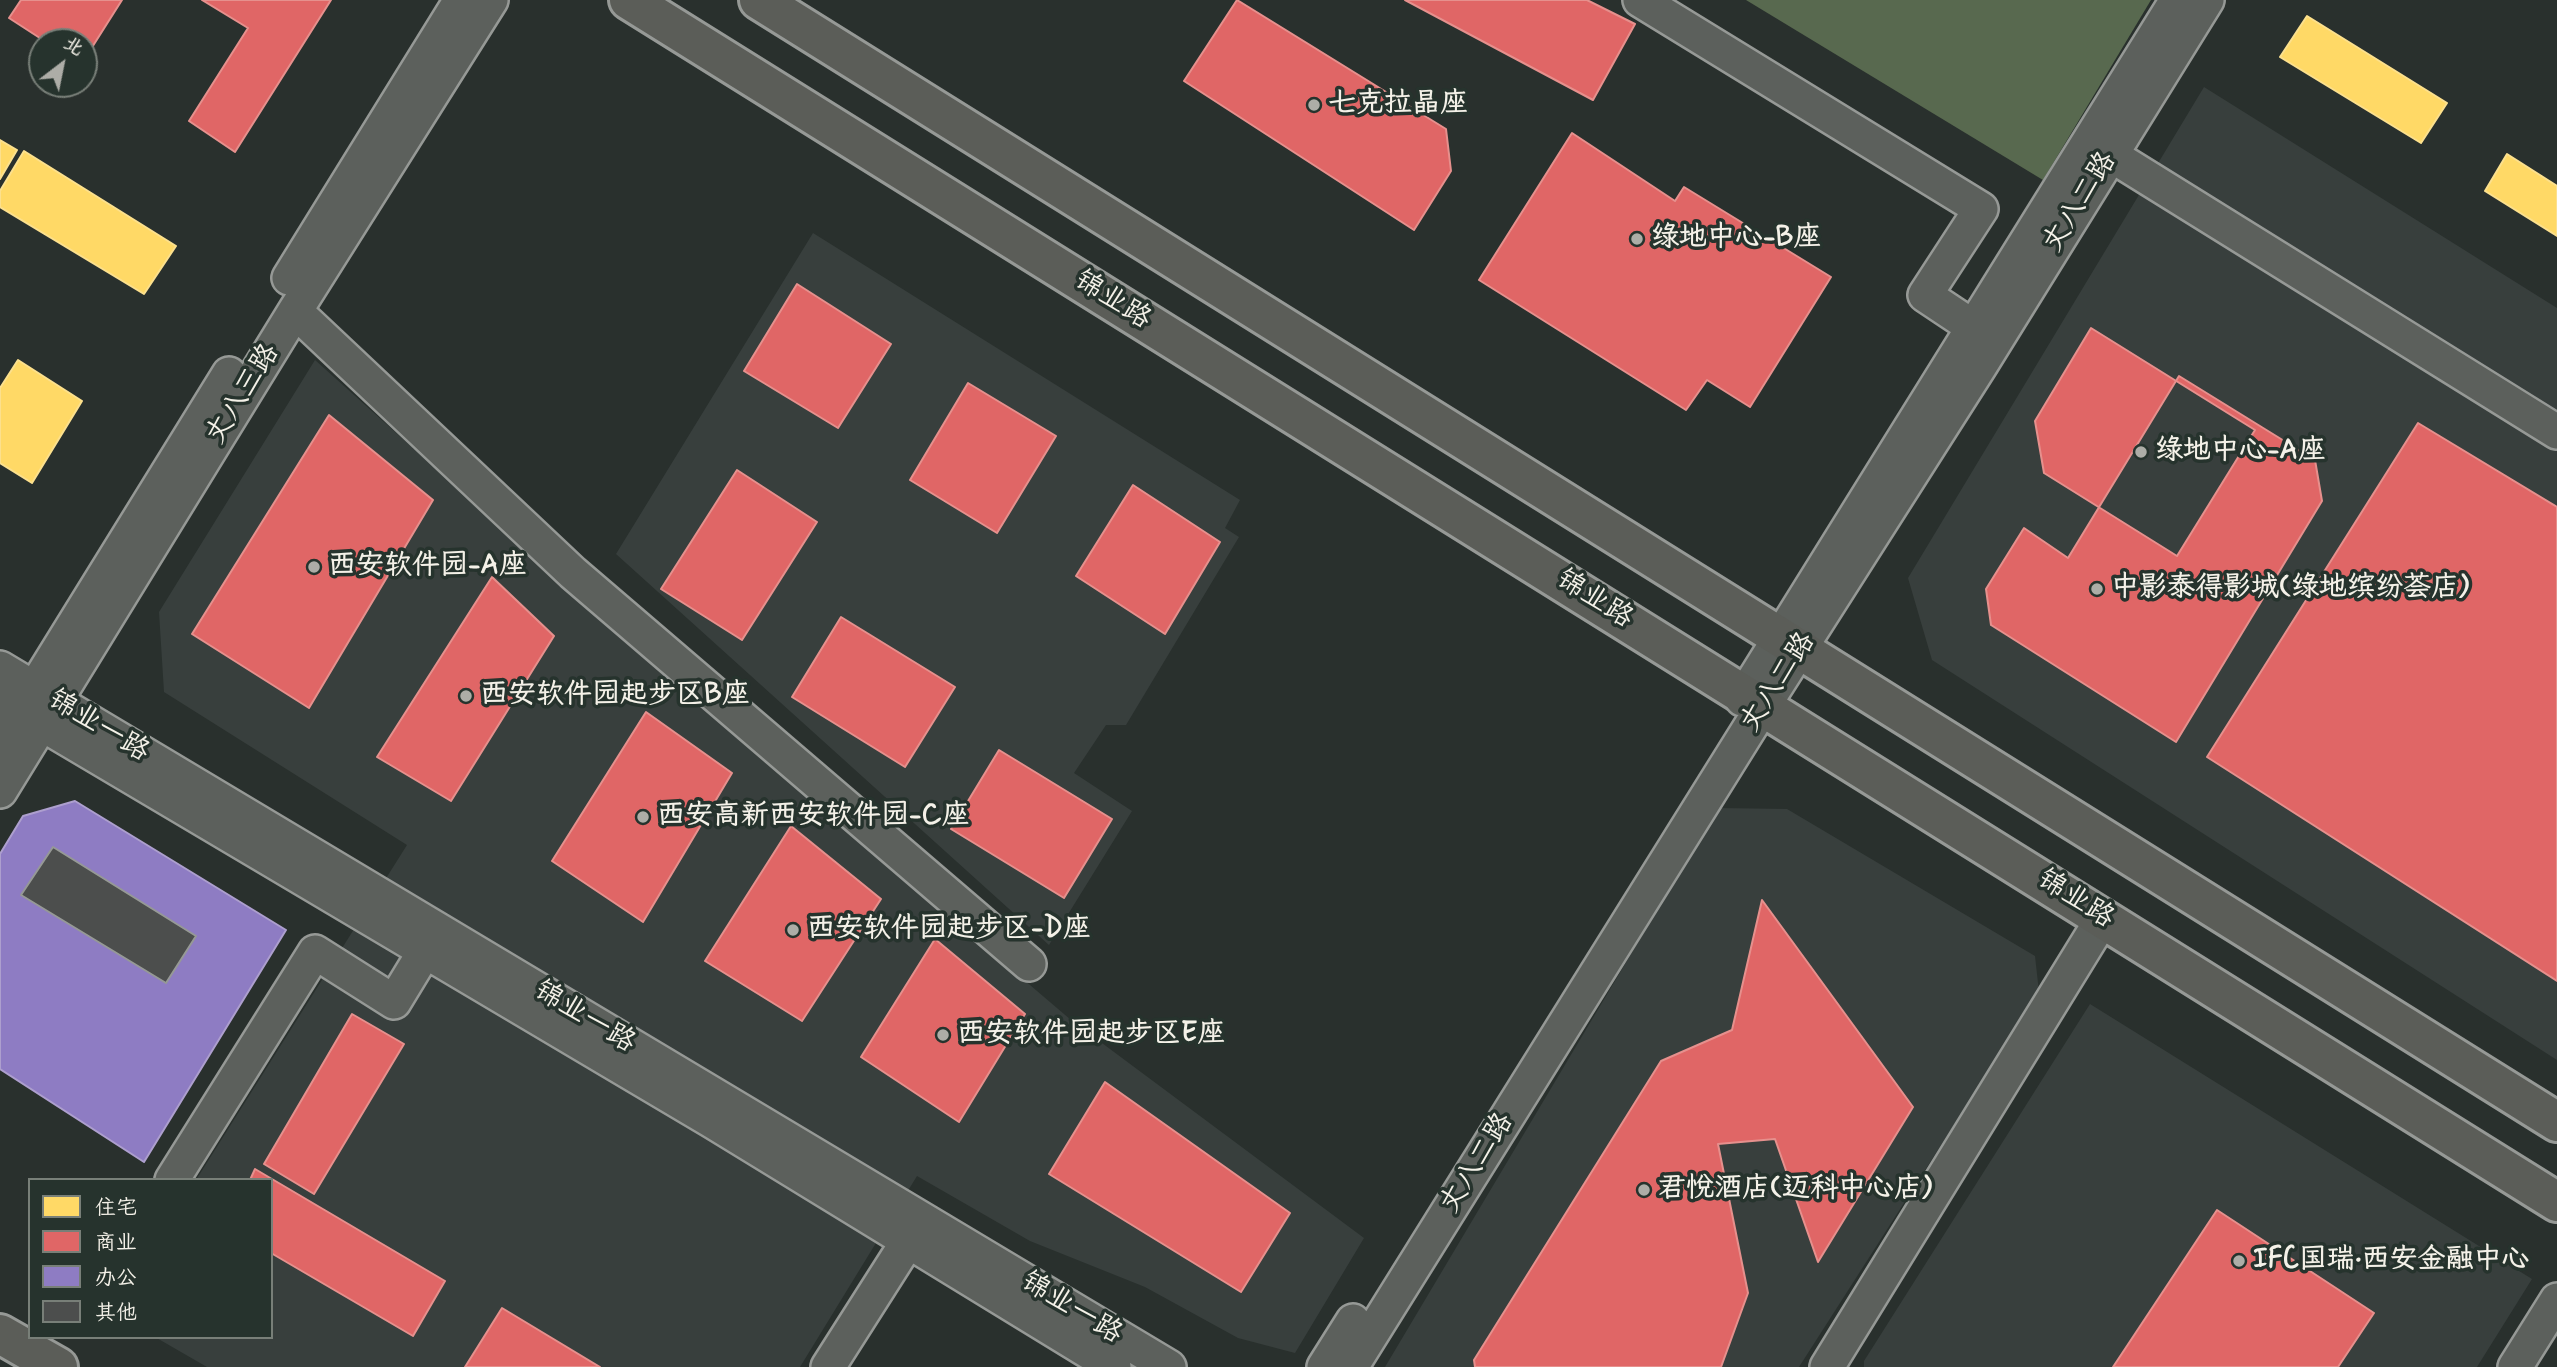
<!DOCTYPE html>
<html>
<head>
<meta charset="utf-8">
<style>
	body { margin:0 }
	#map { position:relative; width:2557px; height:1367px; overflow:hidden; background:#29302d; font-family:Mynerve,"LXGW WenKai TC",sans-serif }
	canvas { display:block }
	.legend { position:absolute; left:28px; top:1178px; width:245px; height:161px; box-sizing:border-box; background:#26332d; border:2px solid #787f78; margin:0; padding:9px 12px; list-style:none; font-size:21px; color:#f4f1e8 }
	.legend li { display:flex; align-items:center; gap:14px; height:35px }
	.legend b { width:35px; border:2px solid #787f78 }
	.north { position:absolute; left:28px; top:28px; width:70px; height:70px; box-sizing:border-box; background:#26332d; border:2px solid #787f78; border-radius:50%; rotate:32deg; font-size:19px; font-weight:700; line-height:28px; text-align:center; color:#f4f1e8 }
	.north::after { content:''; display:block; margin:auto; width:24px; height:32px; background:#adada7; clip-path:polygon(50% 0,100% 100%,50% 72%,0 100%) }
</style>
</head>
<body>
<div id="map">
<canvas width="2557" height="1367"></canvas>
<ul class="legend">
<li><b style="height:19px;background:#ffd966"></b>住宅</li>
<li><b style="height:19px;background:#e06666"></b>商业</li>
<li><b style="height:19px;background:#8e7cc3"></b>办公</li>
<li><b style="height:19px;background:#4c4e4d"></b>其他</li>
</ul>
<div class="north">北</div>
</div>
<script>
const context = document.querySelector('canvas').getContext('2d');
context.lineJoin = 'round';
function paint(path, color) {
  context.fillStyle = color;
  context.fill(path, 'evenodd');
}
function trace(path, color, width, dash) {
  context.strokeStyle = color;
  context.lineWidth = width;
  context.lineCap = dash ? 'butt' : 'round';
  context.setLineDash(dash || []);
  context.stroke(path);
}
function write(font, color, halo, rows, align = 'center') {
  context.font = font + ' Mynerve,"LXGW WenKai TC",sans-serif';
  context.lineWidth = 7;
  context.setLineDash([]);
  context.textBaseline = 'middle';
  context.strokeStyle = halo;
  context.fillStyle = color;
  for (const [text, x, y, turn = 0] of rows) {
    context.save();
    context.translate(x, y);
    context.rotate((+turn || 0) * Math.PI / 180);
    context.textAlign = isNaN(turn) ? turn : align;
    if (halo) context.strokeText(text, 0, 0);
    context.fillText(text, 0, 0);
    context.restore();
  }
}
paint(new Path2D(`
	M2204 87 2557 308V1060L1932 660 1908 578Z
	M813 233 1240 500 1225 528 1239 537 1126 725H1106L1074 773 1132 811 1049 945 616 554Z
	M315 360 647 658 1071 1020 1364 1238 1295 1353 1238 1338 1145 1287 1030 1241 917 1176 800 1367H207L155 1337H271V1180H196L407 845 164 692 159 612Z
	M1718 808 1787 809 2035 956 2039 992 1799 1367H1385Z
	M2090 1004 2532 1279 2477 1367H1864V1361Z`), '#383f3d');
paint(new Path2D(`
	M1746 0H2151L2043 180Z`), '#58694f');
const homes = new Path2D(`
	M2307 16 2447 103 2421 143 2280 57Z
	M0 140 17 150 0 179Z
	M24 151 176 246 144 294 0 207V191Z
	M2507 154 2557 186V236L2485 191Z
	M18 360 82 401 32 483 0 463V388Z
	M1638 1113 1692 1132 1706 1248 1552 1314 1520 1299Z`);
paint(homes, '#ffd966');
trace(homes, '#fce08d', 2);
const shops = new Path2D(`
	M21 0H122L84 60V42H46L9 18Z
	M202 0H331L235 152 189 121 248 28Z
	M1237 0 1446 129 1451 171 1414 230 1184 81Z
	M1405 0H1587L1635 24 1593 100Z
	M1572 133 1675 201 1684 187 1831 277 1750 407 1707 380 1686 410 1479 280Z
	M797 284 891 344 838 428 744 371Z
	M2091 328 2255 430 2177 556 2044 473 2035 421Z
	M2179 376 2315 460 2322 501 2176 742 1991 625 1986 589 2024 528 2068 558Z
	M968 383 1056 436 997 533 910 480Z
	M329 415 433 500 309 708 192 634Z
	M2418 423 2557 507V981L2207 757Z
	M737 470 817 522 742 640 661 589Z
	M1133 485 1220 542 1165 634 1076 576Z
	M492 577 554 636 451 801 377 757Z
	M841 617 955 687 905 767 792 697Z
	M646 712 732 773 643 922 552 861Z
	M999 750 1112 819 1064 898 951 829Z
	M791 826 881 899 802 1021 705 961Z
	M1762 900 1913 1107 1818 1262 1775 1139 1718 1144 1748 1293 1721 1367H1475L1474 1360 1661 1061 1732 1030Z
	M935 939 1025 1014 959 1122 861 1057Z
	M352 1014 404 1044 314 1194 264 1164Z
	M1105 1082 1290 1213 1241 1292 1049 1174Z
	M255 1169 445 1281 413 1336 271 1253V1180H250Z
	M2217 1210 2374 1313 2338 1367H2113Z
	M502 1308 600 1367H465Z`);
paint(shops, '#e06666');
trace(shops, '#e6908d', 2);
const offices = new Path2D(`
	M75 801 286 930 144 1162 0 1069V854L23 816Z`);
paint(offices, '#8e7cc3');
trace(offices, '#ad9fce', 2);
const building = new Path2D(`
	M53 847 196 936 166 983 21 895Z`);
paint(building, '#4c4e4d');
trace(building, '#969996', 2);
const minor = new Path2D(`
	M1640 0 1981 209 1925 295 1973 327
	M2111 155 2557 432
	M289 278 461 0
	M295 311 573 573 1029 964
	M0 668 1169 1367
	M0 699 712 1121 1114 1367
	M1742 699 2177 0
	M0 744 229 374
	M0 791 295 311 491 0
	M172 1180 315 952 394 1002 425 951
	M828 1367 919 1224
	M1324 1367 1353 1321
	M1351 1367 1764 705 1980 366 2207 0
	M1827 1367 2103 918
	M2515 1367 2557 1300`);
const major = new Path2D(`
	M629 0 2557 1202
	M759 0 2557 1122`);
const highway = new Path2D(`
	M0 1334 58 1367`);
trace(minor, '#969996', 38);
trace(major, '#969996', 44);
trace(highway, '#969996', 44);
trace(minor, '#5c605c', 33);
trace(major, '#5b5d58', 38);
trace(highway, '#5b5d58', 38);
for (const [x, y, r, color] of [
	[1314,105,7,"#adada7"],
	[1637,239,7,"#adada7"],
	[2141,452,7,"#adada7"],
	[314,567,7,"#adada7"],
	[2097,589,7,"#adada7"],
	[466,696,7,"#adada7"],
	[643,817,7,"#adada7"],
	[793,930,7,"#adada7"],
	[943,1035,7,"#adada7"],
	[1644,1190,7,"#adada7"],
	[2239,1261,7,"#adada7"]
]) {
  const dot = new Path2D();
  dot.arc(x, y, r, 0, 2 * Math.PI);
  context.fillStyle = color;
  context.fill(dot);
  trace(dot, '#26332d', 2.5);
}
write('bold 28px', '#f4f1e8', '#26332d', [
	["七克拉晶座",1328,105],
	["绿地中心-B座",1651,239],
	["绿地中心-A座",2155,452],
	["西安软件园-A座",328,567],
	["中影泰得影城(绿地缤纷荟店)",2111,589],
	["西安软件园起步区B座",480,696],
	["西安高新西安软件园-C座",657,817],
	["西安软件园起步区-D座",807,930],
	["西安软件园起步区E座",957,1035],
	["君悦酒店(迈科中心店)",1658,1190],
	["IFC国瑞·西安金融中心",2253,1261]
], 'left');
write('28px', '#f4f1e8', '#26332d', [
	["丈八二路",2081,203,-58],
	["锦业路",1112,301,32],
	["丈八三路",244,395,-58],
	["锦业路",1594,600,32],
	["丈八二路",1779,683,-57],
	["锦业一路",98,727,31],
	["锦业路",2075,900,32],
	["锦业一路",584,1018,31],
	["丈八二路",1478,1164,-58],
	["锦业一路",1071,1309,31]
]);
</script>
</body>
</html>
